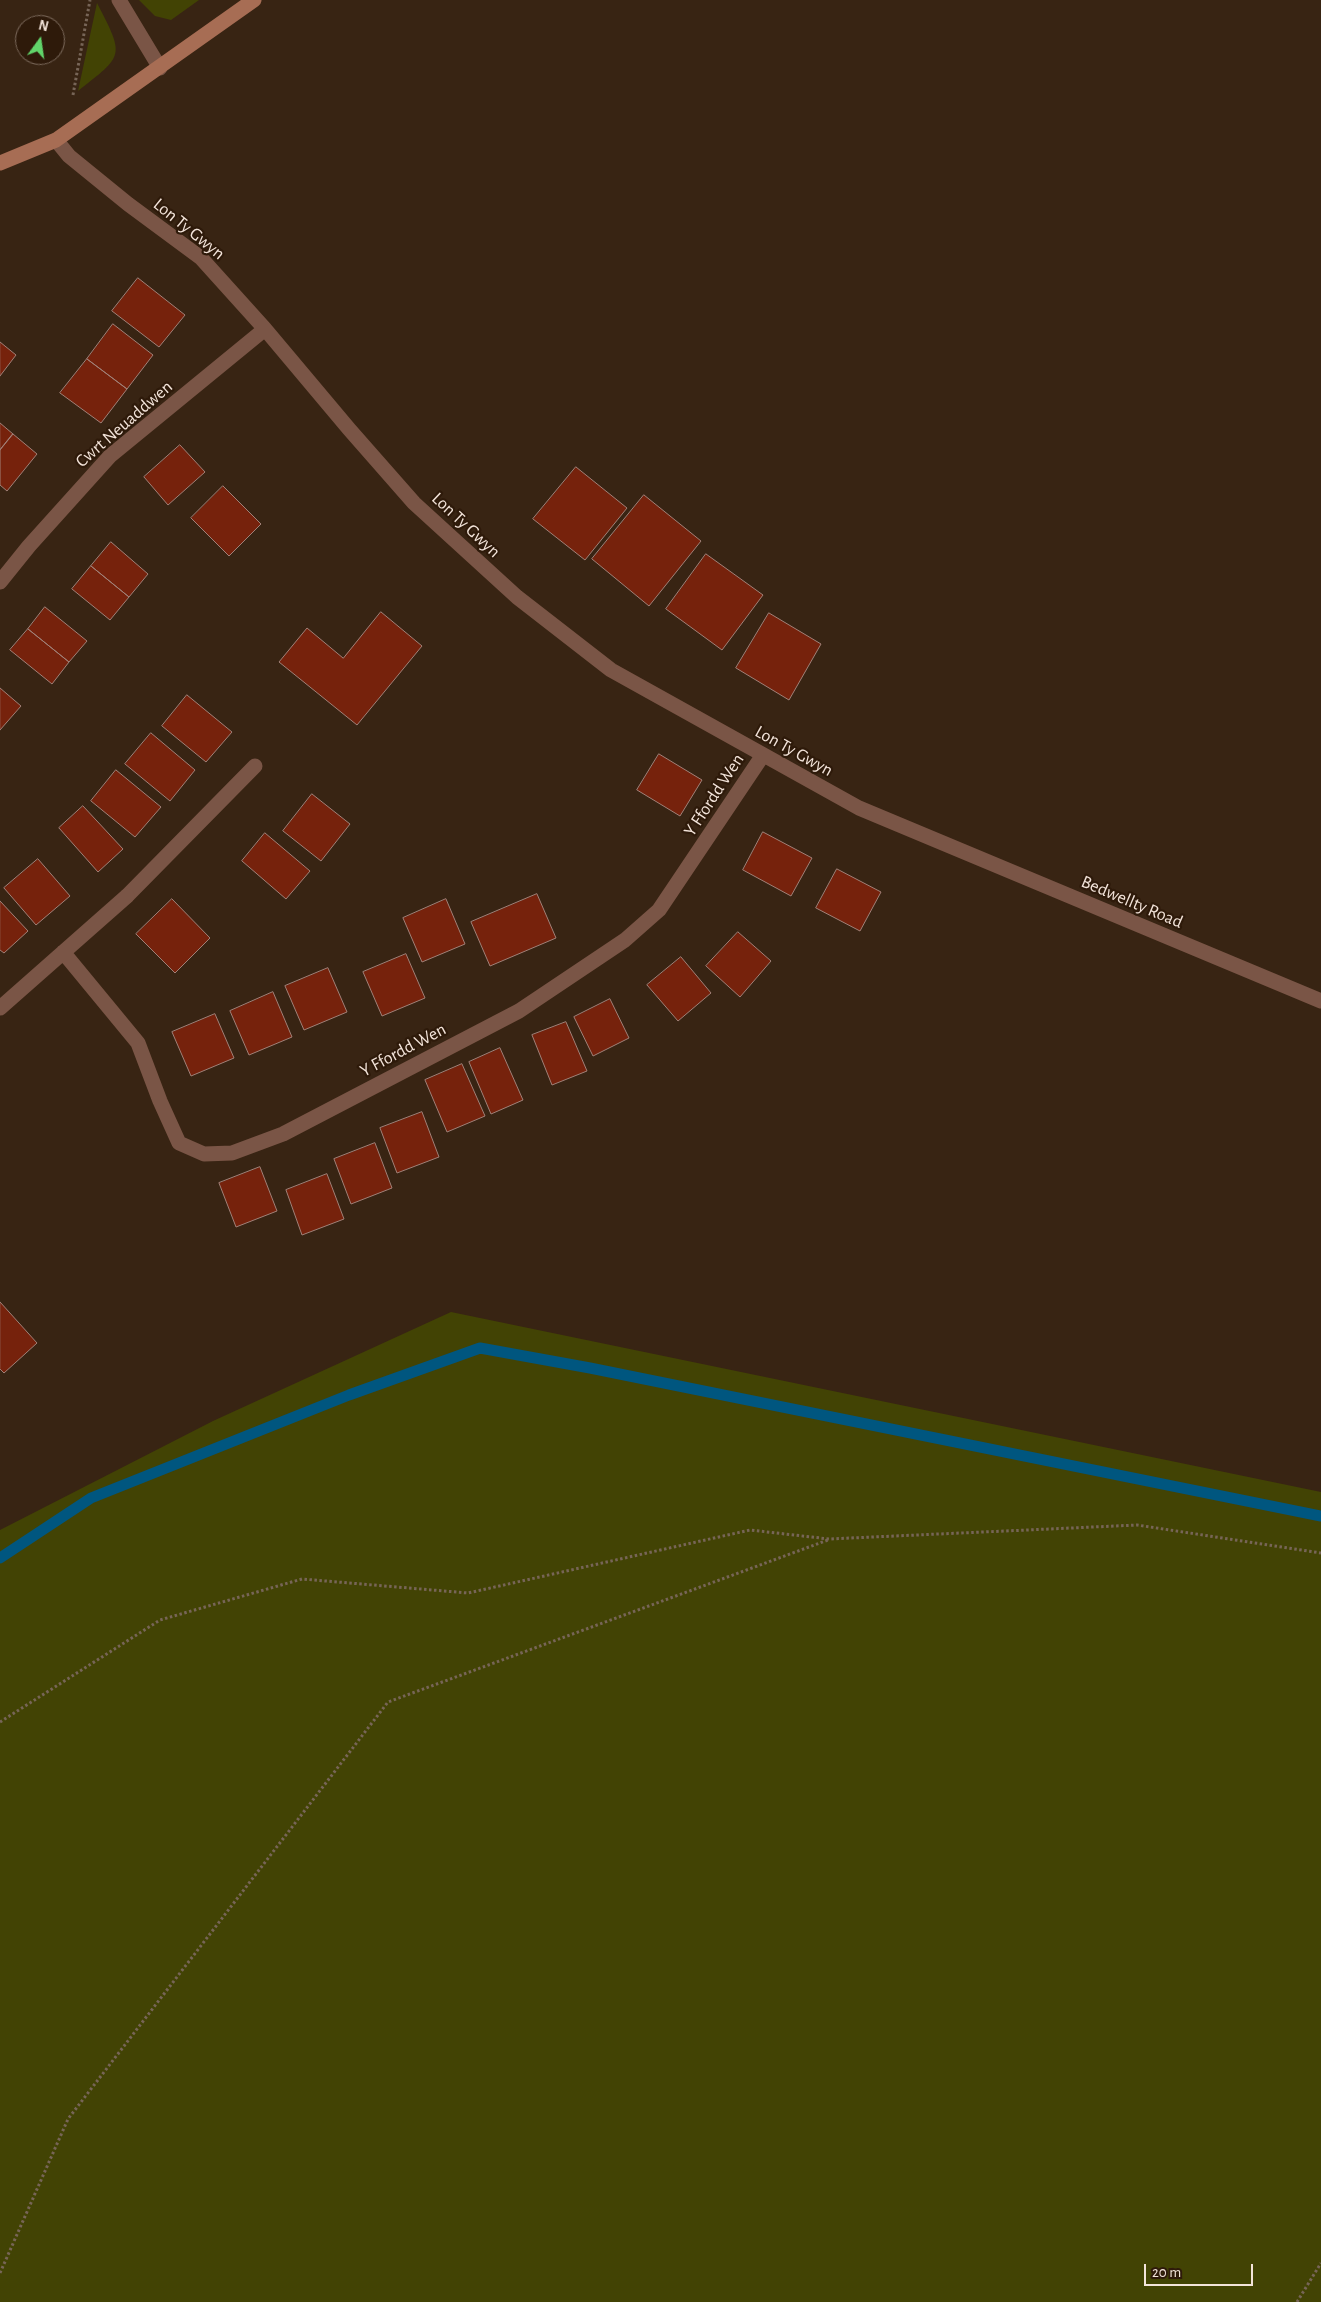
<!DOCTYPE html>
<html>
<head>
<meta charset="utf-8">
<style>
	body { margin:0 }
	#map { position:relative; width:1321px; height:2302px; overflow:hidden; background:#382413; font-family:"Alegreya Sans",sans-serif }
	canvas { display:block }
	.north { position:absolute; left:15px; top:15px; width:50px; height:50px; box-sizing:border-box; background:#2e1a0a; border:1px solid #7d6b5d; border-radius:50%; rotate:14deg; font-size:14px; font-weight:700; line-height:20px; text-align:center; color:#f3e4da }
	.north::after { content:''; display:block; margin:auto; width:18px; height:22px; background:#61d46a; clip-path:polygon(50% 0,100% 100%,50% 72%,0 100%) }
	.scale { position:absolute; left:1144px; top:2264px; width:109px; height:22px; box-sizing:border-box; border:2px solid #f3e4da; border-top:0; padding-left:6px; font-size:15px; line-height:18px; white-space:nowrap; color:#f3e4da; -webkit-text-stroke:4px #2e1a0a; paint-order:stroke }
</style>
</head>
<body>
<div id="map">
<canvas width="1321" height="2302"></canvas>
<div class="north">N</div>
<div class="scale">20 m</div>
</div>
<script>
const context = document.querySelector('canvas').getContext('2d');
context.lineJoin = 'round';
function paint(path, color) {
  context.fillStyle = color;
  context.fill(path, 'evenodd');
}
function trace(path, color, width, dash) {
  context.strokeStyle = color;
  context.lineWidth = width;
  context.lineCap = dash ? 'butt' : 'round';
  context.setLineDash(dash || []);
  context.stroke(path);
}
function write(font, color, halo, rows, align = 'center') {
  context.font = font + ' "Alegreya Sans",sans-serif';
  context.lineWidth = 4.5;
  context.setLineDash([]);
  context.textBaseline = 'middle';
  context.strokeStyle = halo;
  context.fillStyle = color;
  for (const [text, x, y, turn = 0] of rows) {
    context.save();
    context.translate(x, y);
    context.rotate((+turn || 0) * Math.PI / 180);
    context.textAlign = isNaN(turn) ? turn : align;
    if (halo) context.strokeText(text, 0, 0);
    context.fillText(text, 0, 0);
    context.restore();
  }
}
paint(new Path2D(`
	M139 0H199L171 20 155 16Z
	M97 3C125 57 124 55 78 91Z
	M451 1312 1321 1492V2302H0V1530L213 1421Z`), '#424304');
trace(new Path2D(`
	M0 1558 91 1498 349 1395 480 1348 590 1368 1321 1516`), '#00567f', 11);
const building = new Path2D(`
	M138 278 185 315 159 347 112 311Z
	M113 324 153 355 127 389 87 359Z
	M0 342 16 355 0 376Z
	M87 359 127 389 101 423 60 393Z
	M0 423 13 434 0 450Z
	M13 434 37 454 7 491 0 485V450Z
	M180 445 205 472 168 505 144 477Z
	M576 467 627 508 585 560 533 519Z
	M223 486 261 524 229 556 191 518Z
	M644 495 701 541 649 606 592 559Z
	M111 542 148 574 129 597 91 566Z
	M706 554 763 595 722 650 666 609Z
	M91 566 129 597 110 620 72 589Z
	M45 607 87 641 69 662 28 629Z
	M381 612 422 646 357 725 279 662 307 628 343 658Z
	M769 613 821 644 789 700 736 668Z
	M28 629 69 662 52 684 10 650Z
	M0 688 21 706 0 730Z
	M187 695 232 732 206 762 162 726Z
	M151 733 195 770 170 801 125 764Z
	M659 754 702 780 680 816 637 790Z
	M116 770 161 807 135 837 91 801Z
	M312 794 350 824 321 861 283 831Z
	M83 806 123 849 98 872 59 828Z
	M763 832 812 858 791 896 743 870Z
	M265 833 310 871 286 899 242 861Z
	M38 859 70 896 36 925 4 888Z
	M837 869 881 892 860 931 816 908Z
	M537 894 556 938 490 966 471 922Z
	M172 899 210 938 175 973 136 934Z
	M446 899 465 944 422 962 403 918Z
	M0 901 28 931 4 953 0 950Z
	M738 932 771 961 740 997 706 966Z
	M406 954 425 998 382 1016 363 972Z
	M681 957 711 993 678 1021 647 985Z
	M328 968 347 1012 304 1030 285 986Z
	M273 992 292 1037 249 1055 230 1011Z
	M610 999 629 1038 593 1056 574 1017Z
	M215 1014 234 1058 191 1076 172 1032Z
	M566 1022 587 1071 552 1085 532 1035Z
	M500 1048 523 1100 491 1114 469 1062Z
	M462 1064 485 1116 447 1132 425 1080Z
	M422 1112 439 1157 397 1173 380 1128Z
	M375 1143 392 1188 351 1204 334 1159Z
	M260 1167 277 1211 236 1227 219 1183Z
	M327 1174 344 1219 302 1235 286 1190Z
	M0 1302 37 1343 4 1373 0 1369Z`);
paint(building, '#76220c');
trace(building, '#a18178', 1);
trace(new Path2D(`
	M73 95 90 0
	M0 1722 160 1620 302 1579 468 1593 750 1530 829 1539 1137 1525 1321 1553
	M0 2273 68 2119 388 1702 828 1540
	M1297 2302 1321 2263`), '#776557', 3, [2.5, 2.5]);
trace(new Path2D(`
	M127 896 255 766`), '#7a5546', 15);
trace(new Path2D(`
	M119 0 160 68
	M56 140 69 156 128 204 201 258 265 329 349 429 414 503 517 597 611 670 859 808 1321 1001
	M0 582 29 546 110 456 265 329
	M63 952 138 1043 160 1101 179 1143 204 1154 232 1153 283 1134 519 1011 625 940 659 910 763 755
	M0 1008 127 896`), '#7a5546', 15);
trace(new Path2D(`
	M0 163 56 140 254 0`), '#a76d54', 15);
write('18px', '#f3e4da', '#2e1a0a', [
	["Lon Ty Gwyn",189,229,39],
	["Cwrt Neuaddwen",124,424,-41],
	["Lon Ty Gwyn",466,525,43],
	["Lon Ty Gwyn",794,751,29],
	["Y Ffordd Wen",714,795,-57],
	["Bedwellty Road",1132,902,23],
	["Y Ffordd Wen",403,1050,-28]
]);
</script>
</body>
</html>
